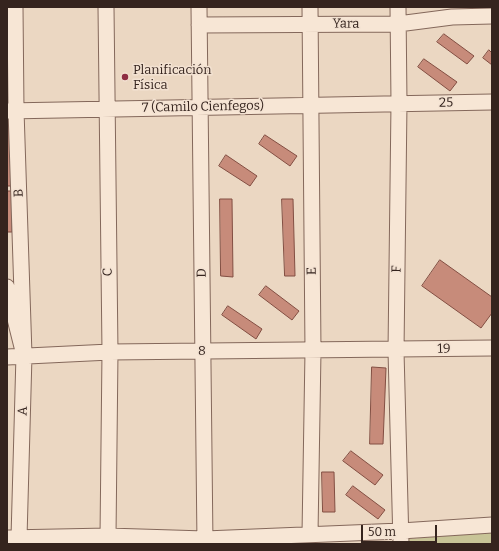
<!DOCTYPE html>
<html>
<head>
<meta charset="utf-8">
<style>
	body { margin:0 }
	#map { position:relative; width:499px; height:551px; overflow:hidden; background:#ebd7c2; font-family:Bitter,serif }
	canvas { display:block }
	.frame { position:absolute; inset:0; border:8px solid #35241e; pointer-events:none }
	.scale { position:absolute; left:361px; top:525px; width:76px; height:18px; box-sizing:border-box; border:2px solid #35241e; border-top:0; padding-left:5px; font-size:12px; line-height:14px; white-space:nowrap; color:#35241e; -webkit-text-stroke:3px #f3e2d2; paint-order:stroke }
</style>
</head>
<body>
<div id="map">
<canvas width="499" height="551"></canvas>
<div class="frame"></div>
<div class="scale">50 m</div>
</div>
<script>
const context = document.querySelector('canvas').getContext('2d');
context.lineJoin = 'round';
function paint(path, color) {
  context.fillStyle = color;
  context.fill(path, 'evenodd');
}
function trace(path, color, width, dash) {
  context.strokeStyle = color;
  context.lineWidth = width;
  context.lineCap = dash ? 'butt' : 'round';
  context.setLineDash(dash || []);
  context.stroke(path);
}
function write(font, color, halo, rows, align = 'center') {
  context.font = font + ' Bitter,serif';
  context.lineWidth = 3;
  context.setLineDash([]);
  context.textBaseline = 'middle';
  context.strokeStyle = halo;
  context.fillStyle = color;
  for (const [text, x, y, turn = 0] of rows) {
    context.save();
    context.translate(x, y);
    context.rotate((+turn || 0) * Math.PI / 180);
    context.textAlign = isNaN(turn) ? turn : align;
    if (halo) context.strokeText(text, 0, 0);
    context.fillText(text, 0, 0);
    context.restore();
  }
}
paint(new Path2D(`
	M492 532V544H409V539Z`), '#c8c497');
const building = new Path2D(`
	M444 34 474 56 467 64 437 42Z
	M489 50 492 53V65L483 58Z
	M424 59 457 82 450 91 418 67Z
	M7 121H11L12 186H7Z
	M265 135 297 156 290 166 259 144Z
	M226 155 257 176 250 186 219 166Z
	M7 191H12V232H7Z
	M220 199H232L233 277 221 276Z
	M282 199H293L295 276H285Z
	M440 260 492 297V313L481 328 422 286Z
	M266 286 299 311 292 320 259 295Z
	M228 306 262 329 256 339 222 315Z
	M372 367 386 368 383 444H370Z
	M351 451 383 475 375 485 343 461Z
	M322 472H334L335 512H323Z
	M353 486 385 510 378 519 346 495Z`);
paint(building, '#c78b7a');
trace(building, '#824e42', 1);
const minor = new Path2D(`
	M15 7 16 110 24 355
	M106 7 110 352 108 536
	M199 7 205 544
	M310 7 313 351 310 534
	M398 7 399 103 396 351 401 544
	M199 25 398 24 452 17 492 16
	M7 111 492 102
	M7 287 24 355 19 538
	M7 357 110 352 492 348
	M7 538 108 536 205 539 401 531 492 525`);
trace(minor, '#84685b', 17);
trace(minor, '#f7e6d5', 15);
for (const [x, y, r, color] of [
	[125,77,4,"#8f2e43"]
]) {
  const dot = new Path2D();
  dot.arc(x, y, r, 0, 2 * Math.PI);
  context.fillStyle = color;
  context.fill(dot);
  trace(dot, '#f3e2d2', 1.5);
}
write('13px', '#35241e', '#f3e2d2', [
	["Yara",346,24,1],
	["25",446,103,-1],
	["7 (Camilo Cienfegos)",203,107,-1],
	["B",19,193,-92],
	["F",397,269,-89],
	["E",312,271,-91],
	["C",108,272,-91],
	["D",202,273,-91],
	["19",444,349,-1],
	["8",202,351],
	["A",23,411,-88]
]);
write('13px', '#35241e', '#f3e2d2', [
	["Planificación",133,70],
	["Física",133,85]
], 'left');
</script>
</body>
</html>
